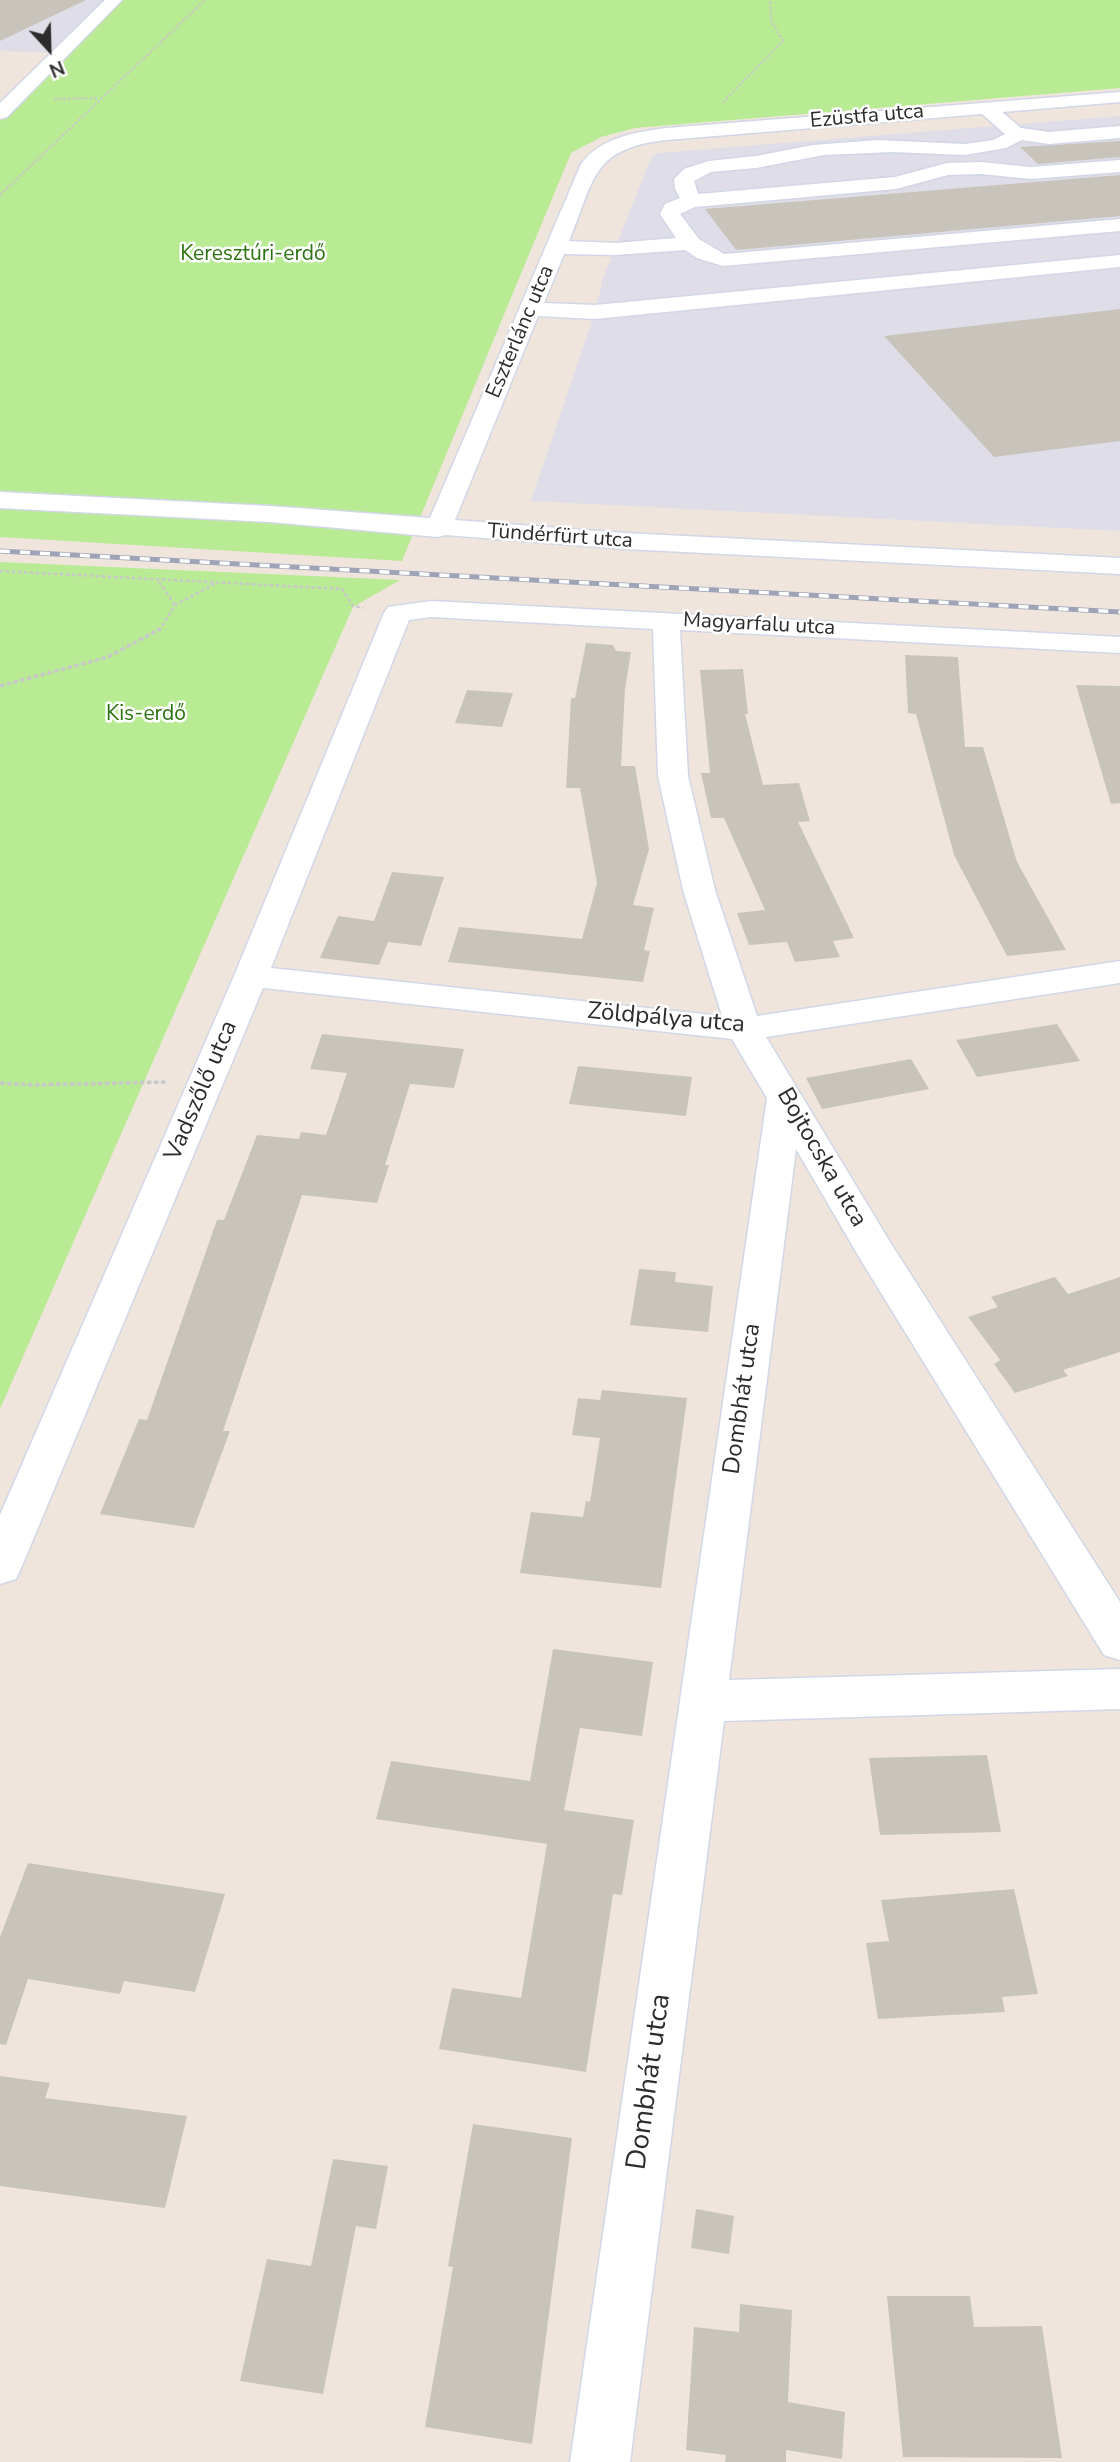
<!DOCTYPE html>
<html>
<head>
<meta charset="utf-8">
<style>
	body { margin:0 }
	#map { position:relative; width:1120px; height:2462px; overflow:hidden; background:#efe5dc; font-family:"Nunito Sans",sans-serif }
	canvas { display:block }
	.north { position:absolute; left:14px; top:14px; width:70px; height:70px; -webkit-text-stroke:5px #fff; paint-order:stroke; rotate:158deg; font-size:19px; font-weight:700; line-height:28px; text-align:center; color:#2c2c2c }
	.north::after { content:''; display:block; margin:auto; width:24px; height:32px; background:#2c2c2c; clip-path:polygon(50% 0,100% 100%,50% 72%,0 100%) }
</style>
</head>
<body>
<div id="map">
<canvas width="1120" height="2462"></canvas>
<div class="north">N</div>
</div>
<script>
const context = document.querySelector('canvas').getContext('2d');
context.lineJoin = 'round';
function paint(path, color) {
  context.fillStyle = color;
  context.fill(path, 'evenodd');
}
function trace(path, color, width, dash) {
  context.strokeStyle = color;
  context.lineWidth = width;
  context.lineCap = dash ? 'butt' : 'round';
  context.setLineDash(dash || []);
  context.stroke(path);
}
function write(font, color, halo, rows, align = 'center') {
  context.font = font + ' "Nunito Sans",sans-serif';
  context.lineWidth = 5;
  context.setLineDash([]);
  context.textBaseline = 'middle';
  context.strokeStyle = halo;
  context.fillStyle = color;
  for (const [text, x, y, turn = 0] of rows) {
    context.save();
    context.translate(x, y);
    context.rotate((+turn || 0) * Math.PI / 180);
    context.textAlign = isNaN(turn) ? turn : align;
    if (halo) context.strokeText(text, 0, 0);
    context.fillText(text, 0, 0);
    context.restore();
  }
}
paint(new Path2D(`
	M0 0H120L66 53 0 51Z
	M1120 116V531L531 501 595 312 603 278 651 158 658 153Z`), '#dfdde7');
paint(new Path2D(`
	M120 0H1120V88L635 128 601 137 571 153 402 561 0 537V116Z
	M0 562 400 580 353 607 0 1409Z`), '#b8eb93');
paint(new Path2D(`
	M0 0H86L0 41Z
	M1120 141V157L1038 164 1020 147Z
	M1120 175V216L736 250 705 209Z
	M1120 309V441L994 457 884 336Z
	M586 643 613 645 616 651 631 652 625 689 621 766H635L649 849 633 905 654 908 644 950 650 951 643 982 448 962 459 927 582 939 597 883 580 788H566L571 698H575Z
	M905 655 958 657 965 747H983L1017 862 1066 950 1007 956 954 855 916 714 908 713Z
	M743 669 748 714H745L763 785 799 783 810 821 798 822 854 938 833 941 840 957 795 962 787 942 749 945 737 913 765 910 724 818H711L701 773H710L700 670Z
	M1076 685 1120 686V803L1111 804Z
	M467 690 513 693 502 727 455 723Z
	M392 872 444 877 421 946 388 942 379 965 320 958 338 916 374 921Z
	M1057 1024 1080 1061 977 1077 956 1040Z
	M322 1034 464 1049 454 1088 410 1084 385 1165H389L377 1203 302 1195 223 1431H230L194 1528 100 1514 139 1419 147 1420 217 1220H224L257 1135 299 1139 301 1132 326 1135 347 1073 310 1069Z
	M911 1059 929 1089 822 1109 806 1078Z
	M578 1066 692 1077 686 1116 569 1104Z
	M639 1269 676 1272 675 1282 713 1286 708 1332 630 1325Z
	M1055 1277 1068 1294 1120 1277V1352L1063 1370 1068 1376 1015 1393 994 1364 1000 1360 968 1317 998 1307 991 1297Z
	M602 1390 687 1398 661 1588 520 1573 531 1512 583 1517 586 1501 590 1502 600 1438 572 1435 578 1398 600 1400Z
	M553 1649 653 1662 642 1736 580 1728 564 1810 634 1820 622 1895 613 1894 586 2072 439 2049 452 1988 521 1998 547 1844 376 1819 391 1761 530 1781Z
	M987 1755 1001 1832 880 1835 869 1758Z
	M28 1863 225 1894 195 1992 124 1981 120 1994 28 1979 6 2045 0 2044V1937Z
	M1014 1889 1038 1994 1002 1997 1005 2012 878 2019 866 1943 889 1941 881 1900Z
	M0 2076 50 2083 45 2098 187 2116 165 2208 0 2186Z
	M473 2124 572 2138 532 2444 425 2427 453 2267 448 2266Z
	M333 2159 388 2166 376 2229 356 2226 323 2394 240 2381 267 2259 311 2266Z
	M696 2209 734 2216 729 2254 691 2248Z
	M887 2296H970L974 2327 1042 2326 1062 2458 903 2457Z
	M740 2304 792 2310 788 2402 845 2412 842 2459 786 2450V2462H725L726 2455 686 2450 694 2327 739 2332Z`), '#c9c4bb');
const minor = new Path2D(`
	M105 0H122L7 117 0 119V103Z
	M1120 92V102L1002 112 1021 128 1049 132 1120 126V138L1049 144 1022 140 1006 148 965 155 893 152 824 155 756 168 711 172 694 181 698 194 895 177 947 163 981 162 1031 167 1120 160V172L1031 179 981 174 948 175 896 189 695 207 680 214 699 239 724 254 1120 219V231L723 266 697 258 685 250 615 255 564 254 544 303 595 305 1120 255V267L595 319 538 316 455 520 625 533 1120 558V574L625 549 445 535 438 537 270 522 0 508V492L270 506 430 518 581 164C601 137 636 132 667 128ZM982 114 1005 134 993 140 965 144 877 140 813 145 756 156 708 161 684 169 674 179 675 189 680 198 665 204 660 214 676 238 615 243 569 241C595 179 591 148 667 140Z
	M431 601 1120 637V653L680 630 688 776 715 890 757 1016 1120 961V983L766 1037 890 1242 1120 1602V1660L1104 1655 862 1262 796 1149 729 1680 1120 1669V1709L724 1721 630 2462H570L767 1098 732 1039 263 988 22 1566 16 1579 0 1584V1515L234 976 384 613 388 607ZM431 617 653 629 658 776 683 890 722 1016 271 968 409 620Z`);
trace(minor, '#d1d7e6', 3);
trace(new Path2D(`
	M54 99 98 98
	M723 102 783 41 771 20 770 0
	M0 195 205 0`), '#c8c8c8', 2, [2.5, 2]);
trace(new Path2D(`
	M0 571 342 589 353 606 363 608
	M159 582 175 605
	M159 631 175 605 216 583`), '#c8c8c8', 2.5, [3.5, 2.5]);
trace(new Path2D(`
	M0 686 108 657 160 629
	M0 1083 32 1085 167 1082`), '#c8c8c8', 3.5, [4.5, 2.5]);
paint(minor, '#fff');
const rail = new Path2D(`
	M0 551 1120 612`);
trace(rail, '#9ea4b8', 5);
trace(rail, '#fff', 3.5, [10]);
write('21px', '#2c2c2c', '#fff', [
	["Ezüstfa utca",867,117,-5],
	["Eszterlánc utca",521,332,-67],
	["Tündérfürt utca",560,537,4],
	["Magyarfalu utca",759,625,3]
]);
write('21px', '#2d7212', '#fff', [
	["Keresztúri-erdő",253,255],
	["Kis-erdő",146,715]
]);
write('24px', '#2c2c2c', '#fff', [
	["Zöldpálya utca",666,1019,5],
	["Vadszőlő utca",202,1091,-67],
	["Bojtocska utca",821,1158,60],
	["Dombhát utca",743,1399,-82]
]);
write('28px', '#2c2c2c', '#fff', [
	["Dombhát utca",650,2082,-82]
]);
</script>
</body>
</html>
